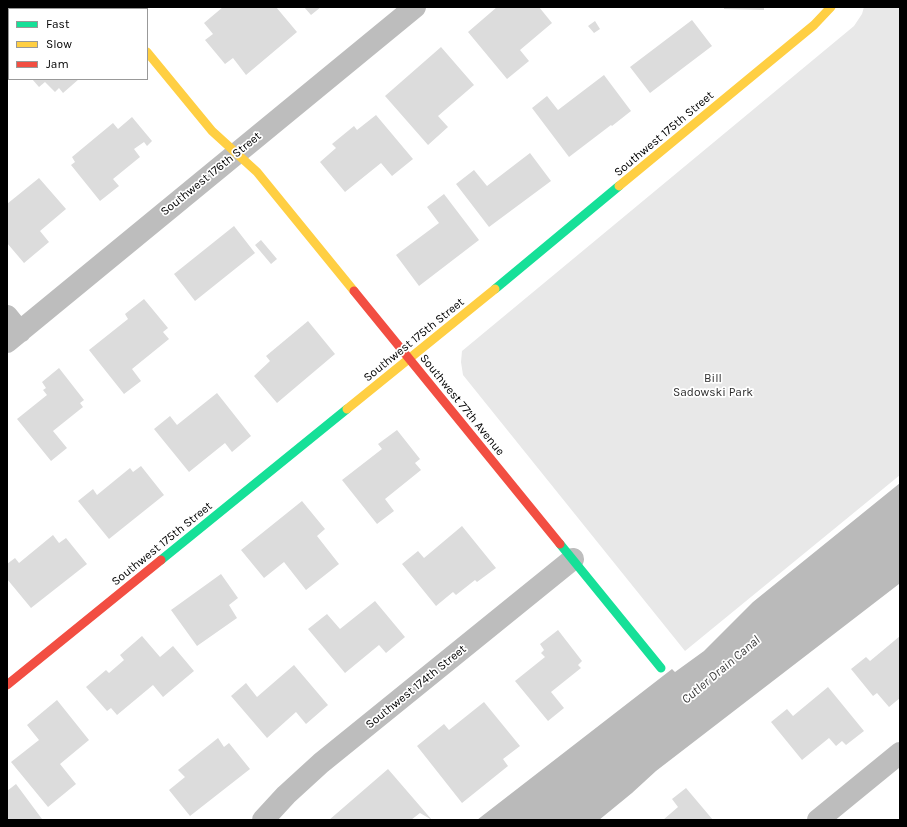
<!DOCTYPE html>
<html>
<head>
<meta charset="utf-8">
<style>
	body { margin:0 }
	#map { position:relative; width:907px; height:827px; overflow:hidden; background:#fff; font-family:Karla,sans-serif }
	canvas { display:block }
	.frame { position:absolute; inset:0; border:8px solid #000; pointer-events:none }
	.legend { position:absolute; left:8px; top:8px; width:140px; height:72px; box-sizing:border-box; background:#fff; border:1px solid #999; margin:0; padding:5px 7px; list-style:none; font-size:12px; color:#000 }
	.legend li { display:flex; align-items:center; gap:8px; height:20px }
	.legend b { width:20px; border:1px solid #999 }
</style>
</head>
<body>
<div id="map">
<canvas width="907" height="827"></canvas>
<div class="frame"></div>
<ul class="legend">
<li><b style="height:5px;background:#16e098"></b>Fast</li>
<li><b style="height:5px;background:#ffcf43"></b>Slow</li>
<li><b style="height:5px;background:#f24e42"></b>Jam</li>
</ul>
</div>
<script>
const context = document.querySelector('canvas').getContext('2d');
context.lineJoin = 'round';
function paint(path, color) {
  context.fillStyle = color;
  context.fill(path, 'evenodd');
}
function trace(path, color, width, dash) {
  context.strokeStyle = color;
  context.lineWidth = width;
  context.lineCap = dash ? 'butt' : 'round';
  context.setLineDash(dash || []);
  context.stroke(path);
}
function write(font, color, halo, rows, align = 'center') {
  context.font = font + ' Karla,sans-serif';
  context.lineWidth = 3.5;
  context.setLineDash([]);
  context.textBaseline = 'middle';
  context.strokeStyle = halo;
  context.fillStyle = color;
  for (const [text, x, y, turn = 0] of rows) {
    context.save();
    context.translate(x, y);
    context.rotate((+turn || 0) * Math.PI / 180);
    context.textAlign = isNaN(turn) ? turn : align;
    if (halo) context.strokeText(text, 0, 0);
    context.fillText(text, 0, 0);
    context.restore();
  }
}
paint(new Path2D(`
	M864 7H900V475L685 651 463 375 461 362 462 351 854 26 862 14Z`), '#e8e8e8');
paint(new Path2D(`
	M900 483 899 584 656 771 632 793 599 820H477L672 669 675 672 704 651 753 602Z`), '#bababa');
paint(new Path2D(`
	M223 7H276L297 32 246 75 233 58 225 64 205 40 213 34 204 23Z
	M304 7H321L311 15Z
	M497 7H539L552 23 520 50 529 61 507 79 468 32Z
	M724 7H764V10L724 9Z
	M692 20 712 46 650 93 630 67Z
	M595 21 600 29 594 33 588 26Z
	M441 47 474 85 438 116 448 127 428 145 385 96Z
	M604 75 631 111 612 126 611 125 569 157 532 108 547 96 558 110Z
	M32 79H79L63 93 59 88 55 92 45 82 39 87Z
	M376 115 413 159 392 176 381 163 345 192 320 162 336 148 332 144 354 126 357 130Z
	M132 117 152 141 147 146 144 142 134 149 140 157 113 179 119 186 100 201 71 165 75 162 72 157 113 123 118 129Z
	M530 153 551 181 489 227 456 184 474 170 487 186Z
	M39 178 66 209 40 231 49 242 24 263 7 243V204Z
	M444 194 479 240 419 286 396 255 439 223 427 207Z
	M234 226 255 253 195 301 174 274Z
	M261 240 277 259 271 264 255 245Z
	M144 299 168 328 163 332 169 339 132 369 141 381 124 394 89 350 128 319 125 314Z
	M308 321 335 354 277 403 254 376 270 361 266 356Z
	M59 368 84 400 80 403 83 407 53 431 67 448 51 461 17 419 47 395 43 390 46 388 42 382Z
	M217 393 251 436 232 452 225 443 189 472 154 429 170 416 177 425Z
	M397 430 420 459 415 463 421 470 385 499 394 511 377 524 342 480 382 449 378 444Z
	M141 466 164 495 109 539 78 501 93 489 97 495 130 468 133 472Z
	M302 501 325 529 317 536 339 564 306 590 284 562 264 578 241 550Z
	M462 526 496 568 477 582 475 580 456 595 453 592 436 606 402 564 418 551 424 558Z
	M53 535 59 543 66 538 87 564 31 608 7 579V564L15 558 19 563Z
	M221 574 238 598 229 605 237 618 197 646 171 610Z
	M375 601 405 637 386 653 379 645 345 673 308 629 327 614 340 629Z
	M558 630 582 661 578 665 581 668 551 692 564 708 548 721 515 681 545 657 541 653 544 650 540 644Z
	M142 636 160 657 173 646 194 671 163 697 153 685 117 715 111 708 107 711 86 687 106 670 109 673 124 660 120 655Z
	M900 636V698L889 707 877 693 873 696 851 669 866 657 870 661Z
	M294 665 328 705 306 724 296 712 267 738 231 696 246 683 257 697Z
	M828 687 864 731 846 745 842 741 836 746 829 738 802 760 771 722 787 709 793 716Z
	M57 700 89 740 60 764 76 784 48 807 11 762 39 740 27 725Z
	M484 702 520 746 503 759 508 766 462 803 417 746 444 724 449 730Z
	M218 738 224 747 229 743 250 769 190 816 169 790 185 777 178 770Z
	M388 769 432 820 420 813 411 820H329Z
	M16 784 42 819 40 820H7V791Z
	M686 788 713 820H663L678 807 672 799Z`), '#dcdcdc');
trace(new Path2D(`
	M7 316 20 332
	M7 342 415 7
	M263 820 286 795 321 763 573 559
	M818 820 900 753`), '#bdbdbd', 22);
trace(new Path2D(`
	M495 289 619 186
	M560 544 661 668
	M161 560 347 409`), '#16e098', 9);
trace(new Path2D(`
	M147 52 212 131 257 172 354 291
	M619 186 814 25 831 7
	M347 409 495 289`), '#ffcf43', 9);
trace(new Path2D(`
	M110 7 111 9
	M354 291 560 544
	M7 685 161 560`), '#f24e42', 9);
write('12px', '#000', '#fff', [
	["Southwest 175th Street",664,134,-40],
	["Southwest 176th Street",211,174,-39],
	["Southwest 175th Street",414,340,-39],
	["Southwest 77th Avenue",462,405,51],
	["Southwest 175th Street",162,544,-39],
	["Southwest 174th Street",416,687,-39]
]);
write('12px', '#2d2d2d', '#fff', [
	["Bill",713,379],
	["Sadowski Park",713,393]
]);
write('italic 13px', '#3e3e3e', '#fff', [
	["Cutler Drain Canal",721,670,-40]
]);
</script>
</body>
</html>
